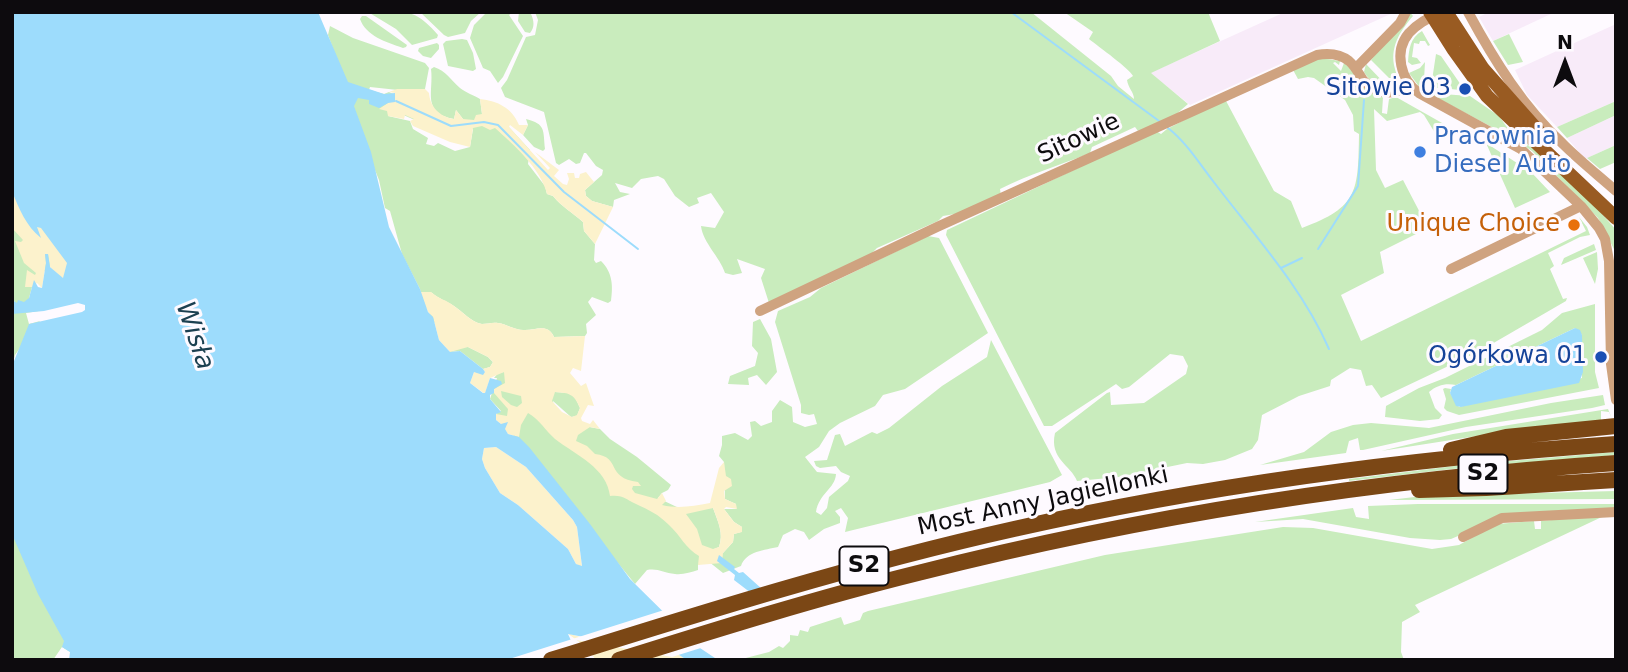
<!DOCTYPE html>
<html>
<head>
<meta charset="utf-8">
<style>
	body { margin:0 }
	#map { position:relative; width:1628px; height:672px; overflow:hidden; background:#fefaff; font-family:"DejaVu Sans",sans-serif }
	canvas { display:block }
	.frame { position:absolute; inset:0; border:14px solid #0d0b0e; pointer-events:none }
	.north { position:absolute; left:1530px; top:28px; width:70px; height:70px; -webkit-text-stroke:5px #fefaff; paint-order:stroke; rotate:0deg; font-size:19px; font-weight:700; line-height:28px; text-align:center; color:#0d0b0e }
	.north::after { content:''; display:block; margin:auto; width:24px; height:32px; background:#0d0b0e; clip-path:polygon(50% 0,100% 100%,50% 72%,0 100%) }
</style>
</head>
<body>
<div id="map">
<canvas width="1628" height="672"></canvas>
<div class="frame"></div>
<div class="north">N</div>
</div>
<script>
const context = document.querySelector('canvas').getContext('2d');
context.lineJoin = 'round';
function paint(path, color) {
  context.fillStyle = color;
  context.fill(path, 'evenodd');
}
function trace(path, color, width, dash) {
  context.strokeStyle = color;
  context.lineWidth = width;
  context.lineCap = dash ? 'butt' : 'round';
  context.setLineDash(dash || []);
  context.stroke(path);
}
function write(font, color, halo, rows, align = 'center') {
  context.font = font + ' "DejaVu Sans",sans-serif';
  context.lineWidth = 6;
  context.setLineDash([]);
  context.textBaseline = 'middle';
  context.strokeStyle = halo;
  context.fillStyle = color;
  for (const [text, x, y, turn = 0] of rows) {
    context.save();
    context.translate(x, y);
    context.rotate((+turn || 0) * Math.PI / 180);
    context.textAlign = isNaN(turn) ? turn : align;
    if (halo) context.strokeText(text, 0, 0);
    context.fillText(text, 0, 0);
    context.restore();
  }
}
paint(new Path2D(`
	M1285 12H1395L1190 105 1150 73Z
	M1489 12H1553V13L1493 41 1479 17Z
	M1616 24V101L1557 127 1527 95 1515 70Z
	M1616 115V145L1585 159 1567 138Z`), '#f8ebf9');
paint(new Path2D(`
	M368 12C404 12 413 6 438 35L437 38 412 45 396 29Z
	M420 12H481L471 21 465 33 448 37 444 35Z
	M487 12H513L509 15 523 36 503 77 498 83 490 71 483 68 470 38 474 25Z
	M519 12 531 14C534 21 535 27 530 33L525 32 518 21Z
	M535 12H1031L1111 76 1118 86 1134 99C1134 92 1128 88 1127 80L1133 76C1130 69 1099 47 1089 39L1093 32 1064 12H1208L1220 41 1151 73 1188 104 1173 117 1138 131 1135 127 1092 147 1090 153C1061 165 1029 174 1000 189L1001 196 961 213 943 216 938 221 877 248 868 257 769 303 761 278 765 269 737 259 742 273 733 275 725 273C720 257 703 243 701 226L715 228 724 212 711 193 697 198 699 203 689 207 675 196 664 179 658 176 641 179 632 188 615 183 620 192 630 194 614 200 613 207 592 201 586 196 585 190 602 175 603 170 596 166 586 153H584L580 163 576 164 569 159 559 165 556 163 544 112 505 97 501 88 507 80 526 37 535 35 538 20Z
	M1410 12 1413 16C1400 31 1389 48 1395 69 1397 77 1400 79 1397 86L1371 60Z
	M362 16H366L407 45 406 47 403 48C386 42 366 36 360 19Z
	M330 26 353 38 425 63 429 68 425 89 407 91 370 87 369 90 384 94 389 92 448 120 463 119 456 110 454 119C421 113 434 92 431 69L434 67C446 71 451 80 460 88 465 92 475 96 480 99L482 114 507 125 530 150 528 164 545 186 547 194 553 196C563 208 572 212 583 222L584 231 595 244 594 260 596 263 601 261C613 273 613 286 611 301L608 303 592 297 588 302 596 315 586 324 587 333 585 336 554 337C548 323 536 330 525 330 516 331 507 324 498 323 493 322 487 324 482 324 471 322 463 312 454 306 445 300 440 300 431 292L468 347 488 357 493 362 490 367 483 369 460 351 450 352 422 299 420 289 402 254 390 211 385 208 379 180 349 106 344 78 328 35ZM383 106 426 125 473 129 470 147 455 151 438 143 434 146 426 144 428 138 413 129 410 121 388 116V111Z
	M1422 31 1430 45 1428 46 1425 41H1420L1419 44 1414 43 1412 57 1417 58 1421 63 1412 65 1408 62C1409 49 1410 38 1422 31Z
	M1509 34 1523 62 1508 65 1493 41Z
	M462 39 467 40 473 53 476 69 473 71 448 66 443 44 446 41Z
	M437 43 439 45V49L431 58 423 56 418 51 419 48Z
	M1436 54 1441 56 1461 85 1460 90 1431 87Z
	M1321 58 1340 61 1339 65 1335 62 1333 63 1341 71 1344 63 1383 97 1382 113 1387 114 1389 99 1396 97 1458 132 1480 139 1464 146 1457 133 1447 127 1435 133 1424 115 1420 112 1387 121 1374 109 1376 170 1385 188 1403 180 1428 228 1380 252 1384 273 1341 295 1361 341 1586 231 1579 217 1587 227 1590 235 1580 237 1548 253 1554 266 1550 269 1563 299 1567 298 1566 301 1478 352 1381 398 1372 385 1366 386 1361 370 1350 368 1331 380 1330 386 1299 396 1262 415 1258 440 1252 449 1225 460 1203 464 1187 463 1119 477 1077 481C1071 465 1049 459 1055 433L1107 393 1110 392 1111 405 1144 403 1186 374 1188 366 1183 356 1170 354 1129 387 1122 389 1116 384 1052 426H1044L946 235 947 230 1156 131 1161 134 1167 129 1225 99 1274 191 1291 201 1302 228C1359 207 1358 191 1359 134L1354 131 1353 115 1345 100 1314 78 1308 77 1298 79 1292 68Z
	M1425 62 1424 80 1420 88 1409 73 1420 68Z
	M1366 64 1389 88C1378 86 1370 82 1364 72Z
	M1428 93 1470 96 1499 116 1516 140Z
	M1616 101V115L1567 138 1557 127Z
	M12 116 67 252 34 280 29 298 39 311 26 313 29 324 40 321 15 355 12 366V314L16 312 15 302 12 300Z
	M526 119C546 124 543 130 545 149L543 151 534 147 523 135 528 125Z
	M1524 139 1597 208 1616 230V253L1598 218 1532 151 1520 143Z
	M1486 143 1531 172 1550 192 1515 208Z
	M1616 145V162L1600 169 1587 158Z
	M928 236 939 238 988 333 905 389 883 395 875 406 840 423 829 431 819 447 805 457 817 472 836 474C835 489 819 493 816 512L821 515 827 508 829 497 848 481 850 476 841 472 836 466 820 468 816 466 814 461 827 460 835 435 840 434 845 446 872 432 877 434 889 428 942 386 987 357 991 340 1062 475 1050 482 845 532 848 518 841 508 835 511 840 517V523L824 529 809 540 804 532 795 529 783 535 778 547C765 550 746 551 741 566L723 573 708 561 698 565V570C691 572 683 575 675 574 664 573 658 568 647 570L635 584 496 414 501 411 490 399 497 378H494L498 373 504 372 555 392 569 393 575 397 580 408 577 416 571 417 553 401 555 416 558 415 564 420 563 422 600 429 610 439 637 457 671 485 668 490 662 493 658 498 681 509 713 508C718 522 724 533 719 547L714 549 723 553 733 542 734 534 741 532 742 527 734 522 724 509H736V504L725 499 724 462 719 456 722 445V436L735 433 748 440 752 436 750 422 755 421 761 426 772 422V411L780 400 792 407 793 422 805 427 817 424 814 414 809 415 801 413V405L775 322 778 311 810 297 821 288Z
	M1594 244 1596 250 1561 265 1564 258Z
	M1597 252 1598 269 1595 284 1583 258Z
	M1595 304V372L1599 388 1459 415 1447 411 1444 408 1446 399 1443 389 1445 388 1451 389 1450 393 1459 407 1582 378V335L1575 328 1456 385C1446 383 1437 385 1429 392L1435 408 1442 415 1439 419 1420 421 1385 417 1386 406 1419 388 1445 378 1542 330 1562 313Z
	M760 319 771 339 777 372 766 385 757 375 748 378 749 385 728 384 730 376 755 366 758 353 752 346 753 322Z
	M1603 395 1605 405 1592 408 1466 427 1363 450H1360L1358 438 1349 441 1346 453 1260 465 1304 452 1331 432 1353 425 1371 423 1429 428 1551 403Z
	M1608 409 1613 421 1609 412 1601 411V421L1522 429 1381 451 1453 434Z
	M12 431 70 652 62 647 53 660H12Z
	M1616 452V455L1452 469 1349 481V479L1463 465Z
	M1616 491V499L1389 500 1423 496Z
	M1418 504H1616V508L1510 514 1451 539 1440 540 1410 538 1303 519 1255 522 1353 508 1356 517 1369 519 1368 506Z
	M1606 515 1415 605 1420 612 1402 622 1401 652 1404 660H738L769 652 779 646 783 648 790 641V635L798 636 800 630 808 632 810 627 841 617 844 625 860 620 863 613 868 611 1105 555 1283 527 1313 528 1432 549 1459 545 1497 524 1534 521 1535 529H1541V521Z`), '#c9ecbd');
paint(new Path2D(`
	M397 89H425L429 93C430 107 440 117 454 119L456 110 463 119 474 120 476 115 482 114 480 99C498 101 512 108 519 125H528L523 135 510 125 509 127 548 170 550 168 535 152 559 170 554 176 563 184 567 185 569 179 567 173H574L575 178H579L580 174 586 172 594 182 585 190 586 196 592 201 613 207 595 244 584 231 583 222C572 212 563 208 553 196L547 194C541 169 514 145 495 128L490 130 482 126 473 128 470 147 450 142 413 126 410 121 414 119 405 115 404 119 388 116 387 111 379 109 388 103 395 93 389 92Z
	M12 116 72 264 63 279 50 267 48 254H45L46 263 42 288 37 283 32 287H25L27 270 35 275 36 273 24 263 15 241 21 242 23 240 12 228Z
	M420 292H431C440 300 445 299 454 306 463 312 471 322 482 324 487 324 493 322 498 323 507 324 516 331 525 330 537 330 548 323 554 337L585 336 581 371 573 368 570 373 581 386 586 383 594 406 588 405 581 418 582 421 590 424 593 420 600 429 590 427 578 435 576 441 587 446 595 454C622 457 605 478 638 482L641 486H633L632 489 635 493 657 499 662 493 666 501 662 505C679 509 693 506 710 503L719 468 724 462 726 476 731 479 732 486 724 491 725 499 736 504 737 509 726 507 724 509 734 522 742 527V532L734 534 733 542 723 553 722 563 698 565 699 556C686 549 680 535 669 525 658 514 649 510 636 504 624 499 625 495 610 496 607 468 576 455 555 439 545 430 540 420 528 413L521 425 519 437 508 434 501 424 496 420V414L507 416 508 409 494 393V389L505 383 504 372 490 378 485 394 470 383 474 372H485L483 369 490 367 493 362 488 357 468 347 450 352 439 340 433 317 428 312ZM501 391 521 396 522 403 517 407 511 405 502 397ZM555 392C570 393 574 394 580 408L577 415 572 417 562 412 552 401ZM713 508C718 522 724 533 719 547L713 549 702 545 697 529 686 514Z
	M496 447 526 467 573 520 577 527 582 567 576 564 568 549 518 505 500 493 485 468 482 459 484 448Z
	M567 633 587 639 679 655 687 660H596L586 647Z`), '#fcf2cc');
paint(new Path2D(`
	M12 12H318L348 82 384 94 395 93V102L388 103 379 108 369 104V100L358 98 354 106 371 152 389 227 420 289 428 312 433 317 439 340 450 352 460 351 483 369 485 372 483 375 474 372 470 383 483 393H485L490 378 501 381 502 384 494 389V393L490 395V399L501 412 496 414V420L501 424 508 422 505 429 508 434 519 437 529 447 590 524 630 579 700 648 718 660H687L679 655 568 634 580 660H69L70 652 62 647 64 641 38 594 12 534V366L29 324 82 312 85 310V305L78 303 44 311 12 314V300L17 303 18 300 24 302 29 298 34 280 38 287 42 288 46 263 45 254H48L50 267 63 278 67 263 41 228 37 227 41 238C26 226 19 209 12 191ZM496 447 526 467 573 520 577 527 582 566 576 564 568 549 518 505 500 493 485 468 482 459 484 448Z
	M1575 328 1580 330 1582 335 1583 372 1579 383 1461 407 1456 406 1450 393 1452 387Z
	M719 555 735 567 734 569 739 573 743 572 762 589 751 593 734 580 735 575 717 561Z`), '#9ddcfc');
paint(new Path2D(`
	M664 610 704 647 672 657 576 640 584 660H506Z`), '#fefaff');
trace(new Path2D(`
	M1011 12 1159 121
	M396 101 451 126 484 122 498 125 564 192 638 249
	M1168 128C1186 142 1199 163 1213 181 1254 235 1302 287 1329 349
	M1318 249 1358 186 1364 100
	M1281 268 1302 258`), '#9ddcfc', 2);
trace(new Path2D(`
	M1468 12C1494 60 1523 107 1563 144 1580 161 1598 175 1616 191
	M1437 14C1427 19 1417 24 1409 33 1393 52 1401 80 1419 93L1521 149 1581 206 1599 228 1605 239 1609 261 1611 364 1616 400
	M1356 68 1400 23 1406 12
	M1451 269 1581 206
	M760 311 937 227 1317 55C1328 53 1340 54 1349 61 1355 66 1359 74 1363 80 1375 94 1395 97 1409 85
	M1463 537 1502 518 1616 512`), '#cfa380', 10);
trace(new Path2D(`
	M1430 12 1454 50 1487 96 1616 218
	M1446 12 1483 69 1545 139`), '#995b22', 14);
trace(new Path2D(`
	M1451 450 1506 437 1616 426
	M1419 490 1486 488 1616 480
	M551 660C704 612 857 564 1014 529 1213 484 1413 458 1616 444
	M619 660C718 629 817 598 918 573 1146 515 1381 479 1616 463`), '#7b4715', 16);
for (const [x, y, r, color] of [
	[1465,89,7,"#1a4fb4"],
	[1420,152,7,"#3f7fe0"],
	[1574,225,7,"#e8710a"],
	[1601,357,7,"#1a4fb4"]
]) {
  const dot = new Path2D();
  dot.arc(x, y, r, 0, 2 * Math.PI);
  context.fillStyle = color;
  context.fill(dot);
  trace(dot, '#fefaff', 2.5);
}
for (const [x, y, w] of [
	[1483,474,49],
	[864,566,49]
]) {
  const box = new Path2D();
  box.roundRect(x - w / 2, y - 19.5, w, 39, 5);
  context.fillStyle = '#fefaff';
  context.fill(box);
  trace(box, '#0d0b0e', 2);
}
write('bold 23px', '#0d0b0e', null, [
	["S2",1483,474],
	["S2",864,566]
]);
write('24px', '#164399', '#fefaff', [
	["Sitowie 03",1451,89],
	["Ogórkowa 01",1587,357]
], 'right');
write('24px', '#366cbe', '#fefaff', [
	["Pracownia",1434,138],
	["Diesel Auto",1434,166]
], 'left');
write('24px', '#0d0b0e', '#fefaff', [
	["Sitowie",1079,139,-25],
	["Most Anny Jagiellonki",1043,502,-12]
]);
write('24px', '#c56008', '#fefaff', [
	["Unique Choice",1560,225]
], 'right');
write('italic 26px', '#1c4051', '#fefaff', [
	["Wisła",194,336,71]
]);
</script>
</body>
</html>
